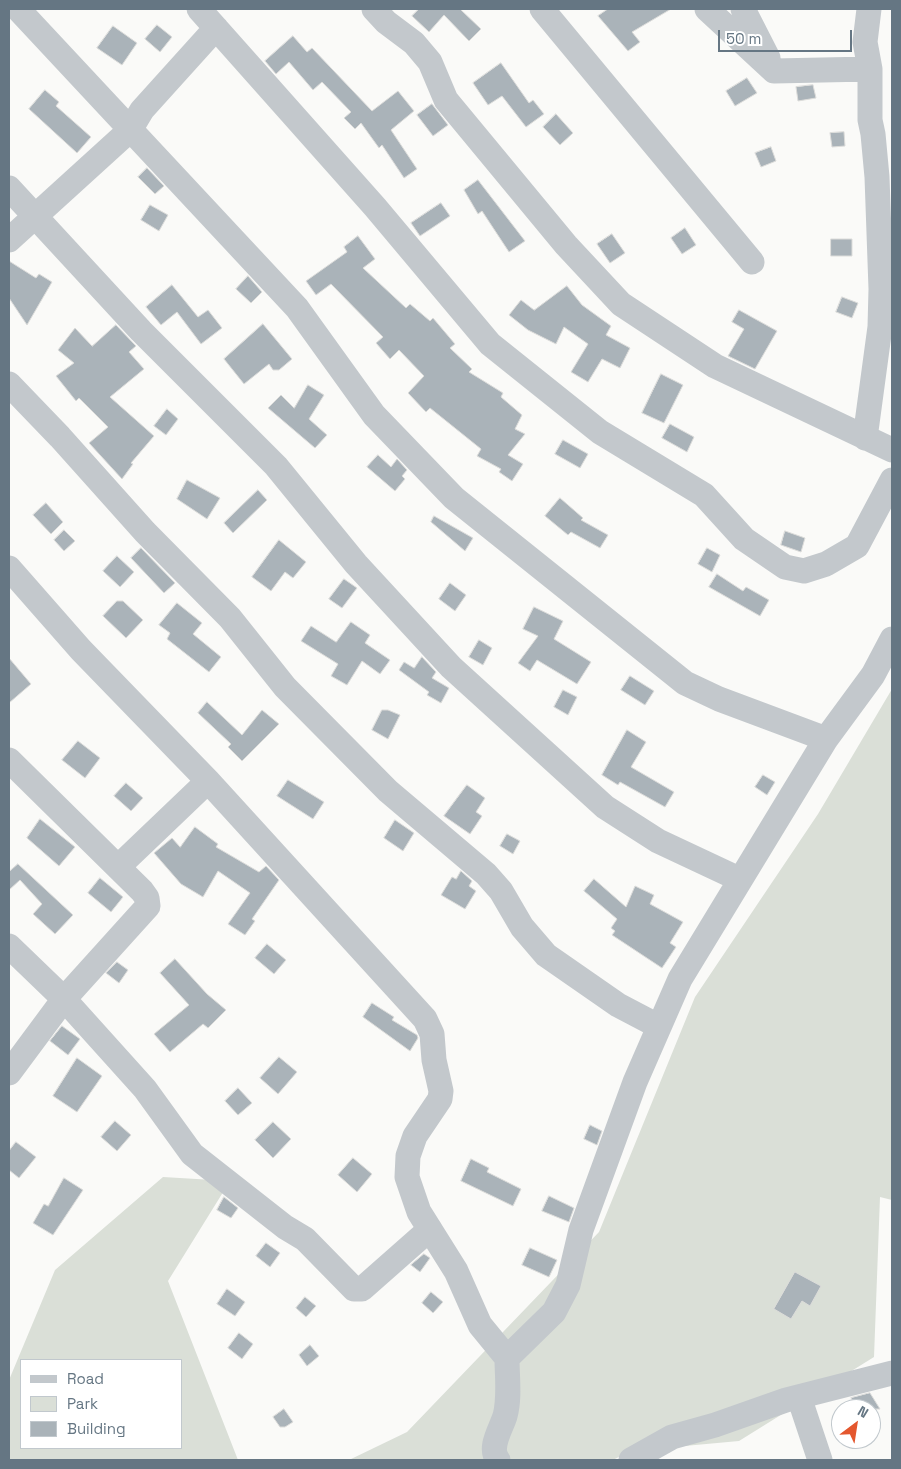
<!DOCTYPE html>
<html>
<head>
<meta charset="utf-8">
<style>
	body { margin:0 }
	#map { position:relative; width:901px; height:1469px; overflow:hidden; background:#fafaf8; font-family:"Space Grotesk",sans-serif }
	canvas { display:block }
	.frame { position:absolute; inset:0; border:10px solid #657683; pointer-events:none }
	.legend { position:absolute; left:20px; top:1359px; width:162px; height:90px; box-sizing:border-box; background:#fff; border:1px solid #c1c8cd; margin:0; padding:6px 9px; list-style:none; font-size:15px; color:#657683 }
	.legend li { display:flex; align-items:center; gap:10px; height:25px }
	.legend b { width:25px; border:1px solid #c1c8cd }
	.north { position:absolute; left:831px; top:1399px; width:50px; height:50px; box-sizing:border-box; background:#fff; border:1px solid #c1c8cd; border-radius:50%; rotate:31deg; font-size:14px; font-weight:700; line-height:20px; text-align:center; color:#657683 }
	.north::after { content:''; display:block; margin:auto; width:18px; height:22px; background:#e4572e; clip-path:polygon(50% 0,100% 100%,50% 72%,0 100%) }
	.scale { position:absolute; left:718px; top:30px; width:134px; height:22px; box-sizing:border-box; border:2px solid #657683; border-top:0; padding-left:6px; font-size:15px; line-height:18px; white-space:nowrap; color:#657683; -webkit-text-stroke:4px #fff; paint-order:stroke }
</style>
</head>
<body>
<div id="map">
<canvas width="901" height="1469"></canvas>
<div class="frame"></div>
<ul class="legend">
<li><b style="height:6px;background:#c3c8cc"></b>Road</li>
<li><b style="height:14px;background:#dadfd7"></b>Park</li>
<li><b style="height:14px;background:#aab3b9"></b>Building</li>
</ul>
<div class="north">N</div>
<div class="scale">50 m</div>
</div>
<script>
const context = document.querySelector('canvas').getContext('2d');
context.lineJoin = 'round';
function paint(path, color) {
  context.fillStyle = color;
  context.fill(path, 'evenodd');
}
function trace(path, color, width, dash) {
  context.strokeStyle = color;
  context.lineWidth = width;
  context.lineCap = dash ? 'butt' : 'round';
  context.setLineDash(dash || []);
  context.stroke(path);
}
paint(new Path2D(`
	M892 689V1200L880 1197 874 1357 739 1441 630 1451 613 1460H349L407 1432 599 1232 695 997 818 814Z
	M163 1177 230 1181 168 1281 238 1460H9V1380L55 1270ZM21 1360H181V1448H21Z`), '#dadfd7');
const building = new Path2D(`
	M419 9H460L481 29 469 41 444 15 429 32 412 16Z
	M608 9H671L632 32 640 42 628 51 598 16Z
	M157 25 172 37 160 52 145 39Z
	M113 26 137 43 122 65 97 48Z
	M293 36 307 52 312 48 372 111 398 91 414 111 391 130 417 169 404 178 382 145 379 148 361 123 355 129 344 118 351 112 322 82 313 90 289 62 276 74 265 61Z
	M501 63 529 103 533 100 544 114 526 127 502 96 488 105 473 83Z
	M747 78 757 93 735 106 726 91Z
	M813 85 816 98 798 101 796 87Z
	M45 90 59 102 56 106 91 137 77 153 29 109Z
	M432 104 448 125 433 136 417 115Z
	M556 114 573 133 560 145 543 127Z
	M844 132 845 146 832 147 830 133Z
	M771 147 776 161 761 167 755 153Z
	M147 168 164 186 155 194 138 177Z
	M478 180 525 241 509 252 482 211 478 214 464 190Z
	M441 203 450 216 420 236 411 223Z
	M150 205 168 215 159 231 141 220Z
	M685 228 696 245 682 254 671 238Z
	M612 234 625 253 610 263 597 244Z
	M358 236 375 259 363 268 406 308 410 304 430 321 433 318 455 344 450 348 472 369 469 372 503 393 501 397 522 415 515 429 525 434 508 455 523 464 512 481 499 472 501 469 477 456 481 449 430 408 426 412 408 393 424 376 399 350 390 359 376 343 383 337 331 284 316 295 306 281 347 252 344 247Z
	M831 239H852V256H831Z
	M9 261 36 278 39 274 52 282 27 325 9 298Z
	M248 276 262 292 251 303 236 289Z
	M172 285 198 317 208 310 222 328 201 344 177 312 161 325 146 307Z
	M567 286 582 305 611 326 606 335 630 348 620 368 602 359 588 382 571 372 588 344 564 327 556 344 528 330 509 315 521 300 534 310Z
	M842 297 858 303 852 318 836 312Z
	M739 310 777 331 755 369 728 356 744 329 732 322Z
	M263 324 292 359 279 370H273L269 364 244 384 224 359Z
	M116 325 136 346 129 352 144 369 110 397 154 436 131 463 133 464 122 479 89 443 108 427 79 398 76 401 56 376 74 363 58 350 75 328 92 346Z
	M661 374 683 385 664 423 642 413Z
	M308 385 324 395 309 419 327 435 315 448 268 408 281 395 294 408Z
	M167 409 178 419 166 435 154 426Z
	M670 424 694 437 687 452 662 438Z
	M563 440 588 454 580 468 555 454Z
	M378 455 391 467 397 459 407 470 402 476 405 479 395 491 367 467Z
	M187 480 220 498 207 519 177 499Z
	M258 490 267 500 233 533 224 523Z
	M560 498 583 518 581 520 608 535 600 548 571 532 568 535 545 516Z
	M46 503 63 522 51 534 33 515Z
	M434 516 473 538 465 551 431 522Z
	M64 530 75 541 64 551 54 540Z
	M785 531 805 538 801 552 781 545Z
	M279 540 306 562 293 578 285 572 271 591 252 577Z
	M141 548 175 583 164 593 131 558Z
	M707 548 720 555 712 572 698 564Z
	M117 556 134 572 120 587 103 571Z
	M717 574 743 591 746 587 769 600 760 616 709 587Z
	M344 579 357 588 342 608 329 599Z
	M450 583 466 595 455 611 439 599Z
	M117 601H123L143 620 126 638 103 616Z
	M177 603 202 623 193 634 221 657 209 672 167 639 170 633 159 625Z
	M534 607 563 621 554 639 591 662 577 684 537 660 530 671 518 663 538 636 523 629Z
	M351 622 370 635 365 643 390 660 380 674 362 661 347 685 331 676 338 664 301 641 311 626 336 642Z
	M479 640 492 648 483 665 469 657Z
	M422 657 436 672 432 678 449 688 441 703 427 695 429 692 399 670 404 662 414 668Z
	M9 658 31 684 9 703Z
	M630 676 654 691 645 705 621 690Z
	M563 690 577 697 568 715 554 707Z
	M207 702 242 735 262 710 279 724 242 761 228 747 231 744 198 713Z
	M382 710H388L400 715 388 739 372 730Z
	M627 730 646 742 631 767 674 792 665 807 620 782 618 785 602 775Z
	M78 741 100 758 85 778 62 760Z
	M763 775 775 782 767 795 755 787Z
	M288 780 324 802 313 819 277 796Z
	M126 783 143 798 131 811 114 796Z
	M467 785 485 798 476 812 482 816 470 834 444 816Z
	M40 819 75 847 59 866 27 838Z
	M395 820 414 833 403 851 384 838Z
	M195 827 218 844 216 847 259 872 266 866 279 880 252 919 255 921 245 935 228 924 250 893 218 871 203 897 181 884 154 853 172 838 180 847Z
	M507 834 520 841 513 854 500 846Z
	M18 864 73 915 55 934 33 914 42 904 20 880 9 890V872Z
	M461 871 472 881 469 886 476 891 465 909 441 895 452 877 456 879Z
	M100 878 123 897 111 912 88 893Z
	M594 879 626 907 635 886 654 895 650 904 683 922 670 943 676 947 662 968 612 935 615 931 611 928 617 919 584 891Z
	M267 944 286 960 274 974 255 958Z
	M175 959 207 994 226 1010 208 1028 203 1024 170 1052 154 1034 189 1005 160 973Z
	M117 962 128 970 119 983 106 973Z
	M372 1003 394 1017 392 1020 417 1035 418 1038 410 1051 363 1017Z
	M62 1026 80 1039 68 1055 50 1041Z
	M279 1057 297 1072 278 1094 260 1078Z
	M77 1058 102 1076 77 1112 53 1096Z
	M238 1088 252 1103 238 1115 225 1101Z
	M115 1121 131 1135 117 1151 101 1137Z
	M273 1122 291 1139 273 1158 255 1140Z
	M590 1125 602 1131 597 1145 584 1139Z
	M16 1142 36 1157 19 1178 9 1170V1151Z
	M353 1158 372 1174 357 1192 338 1175Z
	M471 1159 489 1168 487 1172 521 1189 513 1206 461 1181Z
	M64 1178 83 1190 53 1235 33 1223 44 1204 48 1206Z
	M549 1196 574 1208 569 1222 542 1211Z
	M224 1197 238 1208 231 1218 217 1210Z
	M266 1243 280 1253 270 1267 256 1256Z
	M530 1248 557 1260 549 1277 522 1265Z
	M424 1254 430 1258 420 1272 411 1265Z
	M795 1272 821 1286 810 1306 802 1301 791 1319 774 1309Z
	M227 1289 245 1302 235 1316 217 1304Z
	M431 1292 443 1302 433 1313 422 1303Z
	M305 1297 316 1306 306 1317 296 1308Z
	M239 1333 253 1344 242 1359 228 1348Z
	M310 1345 319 1356 307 1366 299 1355Z
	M870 1393 880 1409H858L851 1398Z
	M284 1409 293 1422 285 1427H280L273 1417Z`);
paint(building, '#aab3b9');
trace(building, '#dcdcda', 1);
trace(new Path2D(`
	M18 9 297 308 374 415 454 498 685 683 719 699 826 739
	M199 9 375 207 490 344 600 432 704 495 744 539 785 567 804 571 826 564 857 546 892 480
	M374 9 386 22 414 43 430 62 446 100 566 245 621 304 715 366 892 450
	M542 9 752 262
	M707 9 774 71 870 69
	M743 9 768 58
	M9 188 141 331 276 466 356 564 451 667 605 807 658 841 739 879
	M9 240 130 130 142 110 216 28
	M9 384 60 437 145 532 230 618 285 687 388 791 486 874 501 891 522 927 546 955 618 1005 658 1026
	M865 438 880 327 881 289 877 177 873 134 870 120V69L865 42 869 9
	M9 568 81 650 208 781 425 1019 432 1034 434 1060 441 1091 440 1099 415 1136 408 1156 407 1177 419 1212 456 1271 480 1325 507 1358C507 1377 510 1398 505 1416 501 1429 488 1448 498 1460
	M9 760 142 891 147 898 148 906 64 999 9 1073
	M118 867 208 781
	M9 946 64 999 145 1089 192 1154 285 1227 305 1239 354 1289H362L430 1229
	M507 1358 554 1312 568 1285 581 1230 635 1082 680 979 826 739 873 675 892 639
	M799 1397 820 1460
	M631 1460 672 1437 715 1425 786 1400 892 1373`), '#c3c8cc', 25);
</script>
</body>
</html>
